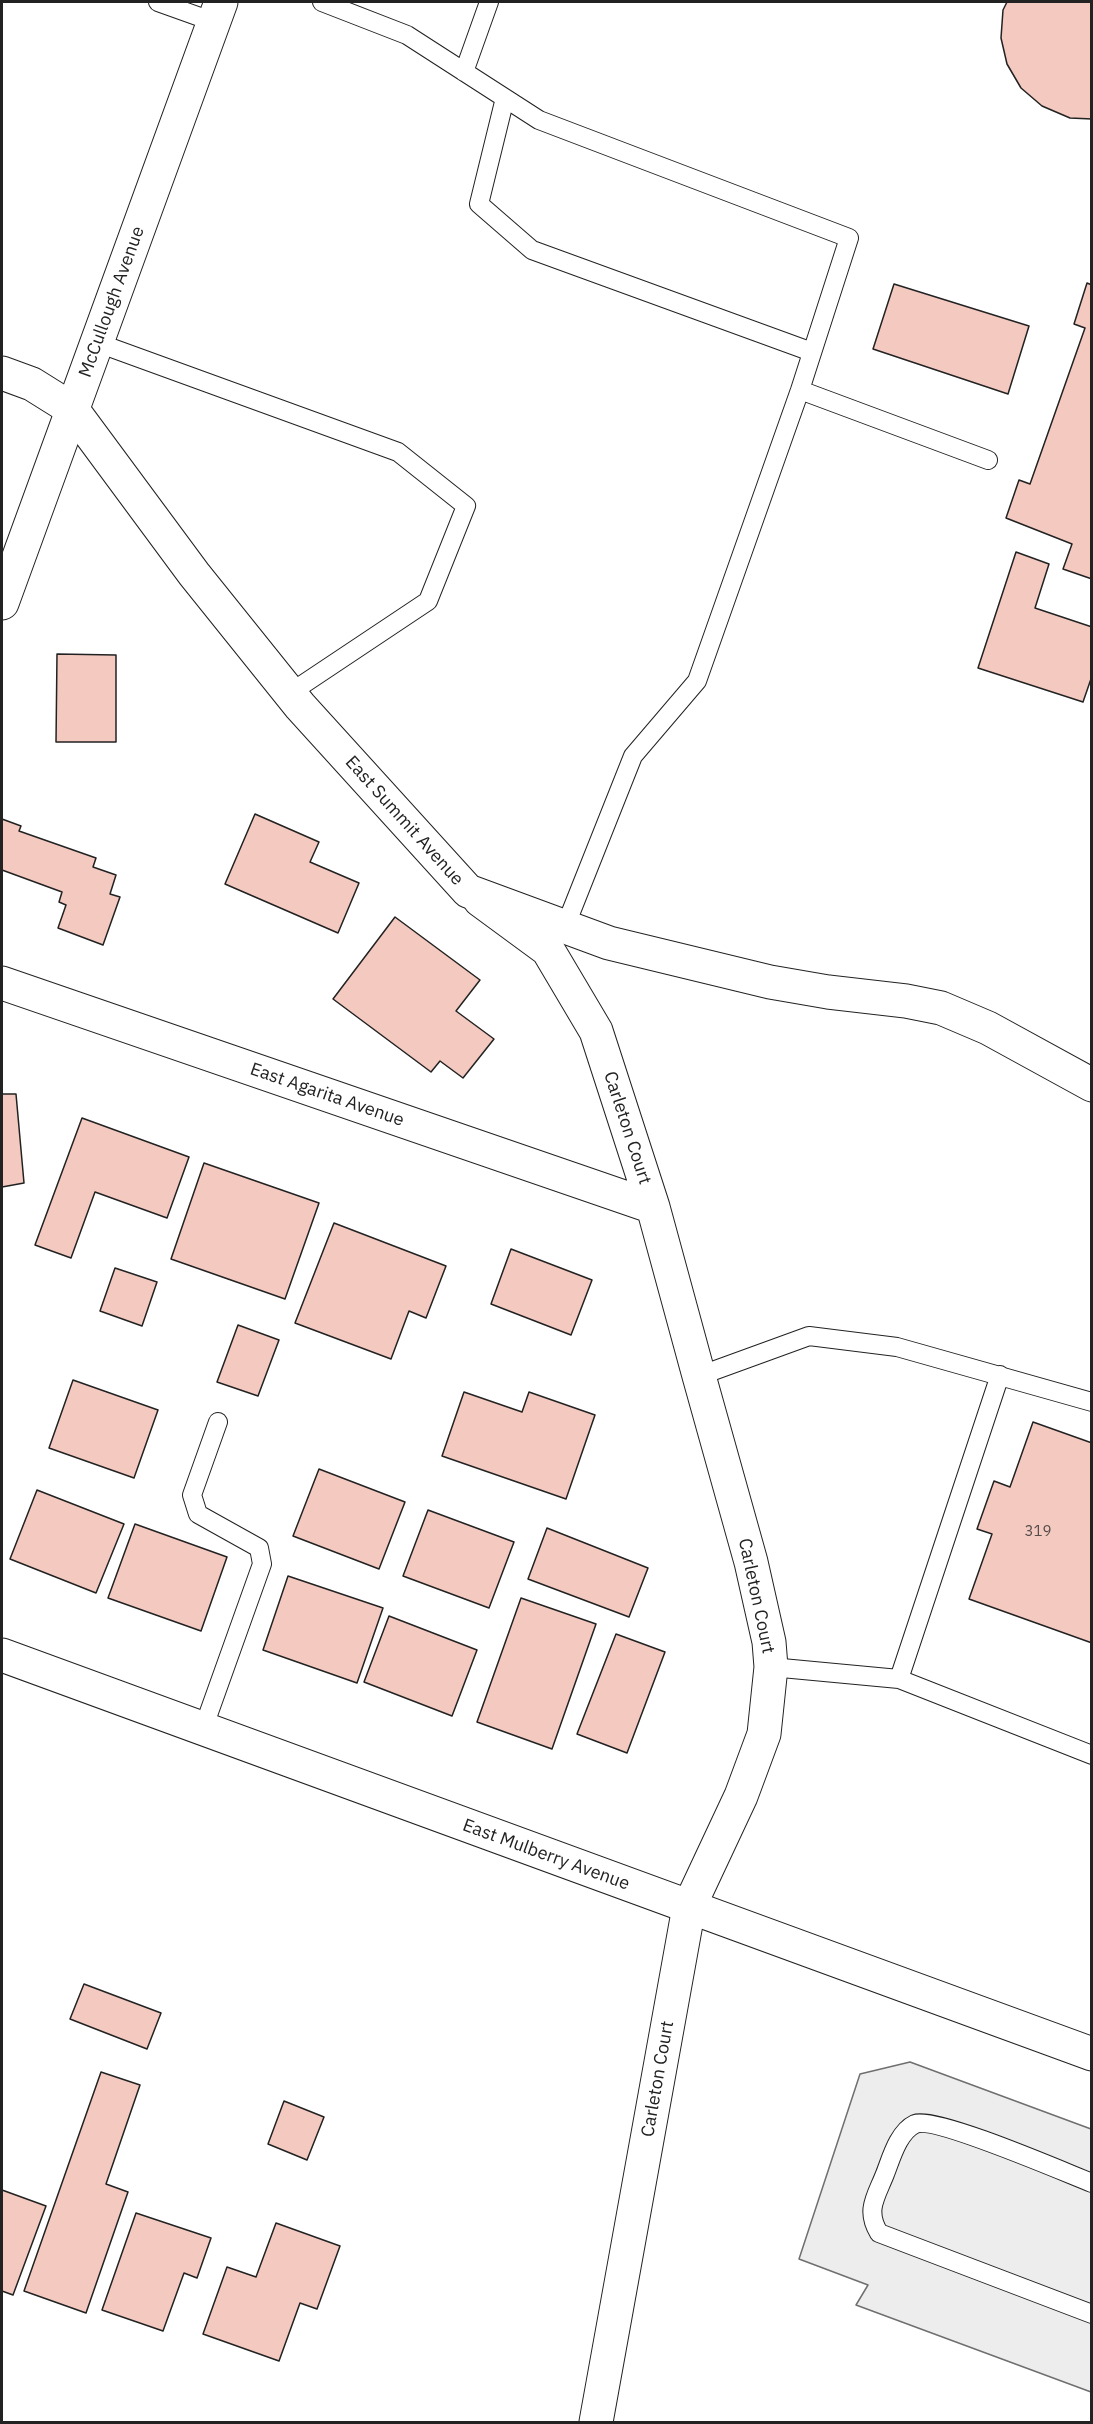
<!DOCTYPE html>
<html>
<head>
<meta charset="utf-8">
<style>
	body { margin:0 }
	#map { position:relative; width:1093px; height:2424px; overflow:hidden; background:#fff; font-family:"IBM Plex Sans",sans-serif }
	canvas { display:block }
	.frame { position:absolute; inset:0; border:3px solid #222; pointer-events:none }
</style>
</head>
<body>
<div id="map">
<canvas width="1093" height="2424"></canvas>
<div class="frame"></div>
</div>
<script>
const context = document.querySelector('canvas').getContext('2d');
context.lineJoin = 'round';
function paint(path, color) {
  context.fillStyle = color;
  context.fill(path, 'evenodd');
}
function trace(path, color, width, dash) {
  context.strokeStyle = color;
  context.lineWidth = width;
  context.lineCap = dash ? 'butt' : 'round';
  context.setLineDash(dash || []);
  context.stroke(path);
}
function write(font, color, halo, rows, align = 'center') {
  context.font = font + ' "IBM Plex Sans",sans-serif';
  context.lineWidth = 4.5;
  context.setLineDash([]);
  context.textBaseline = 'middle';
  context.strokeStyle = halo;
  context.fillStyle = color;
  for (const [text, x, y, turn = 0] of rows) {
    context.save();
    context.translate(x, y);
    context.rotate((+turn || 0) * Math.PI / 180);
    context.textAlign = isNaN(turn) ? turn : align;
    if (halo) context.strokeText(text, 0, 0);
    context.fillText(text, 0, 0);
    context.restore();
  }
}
const parking = new Path2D(`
	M910 2062 1091 2129V2392L856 2305 868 2285 799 2259 860 2074Z`);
paint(parking, '#ededed');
trace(parking, '#6f6f6f', 1.5);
const building = new Path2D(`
	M1007 2H1092V119L1070 118 1042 106 1021 88 1007 64 1001 38 1003 10Z
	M1087 283 1092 285V579L1063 569 1072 544 1006 518 1019 480 1030 484 1085 328 1074 324Z
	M894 284 1029 326 1008 394 873 349Z
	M1016 552 1049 564 1035 608 1092 627V676L1083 702 978 668Z
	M57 654 116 655V742H56Z
	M255 814 319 842 310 862 359 883 338 933 225 884Z
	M2 819 21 826 19 831 96 858 93 867 116 875 110 894 120 897 103 945 58 928 66 905 59 902 62 892 2 870Z
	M395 917 480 980 456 1011 494 1039 463 1078 440 1061 431 1072 333 999Z
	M2 1094H16L24 1183 2 1187Z
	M82 1118 189 1157 167 1218 95 1192 71 1258 35 1245Z
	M204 1163 319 1203 285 1299 171 1259Z
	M334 1223 446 1266 426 1318 409 1311 391 1359 295 1323Z
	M511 1249 592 1280 571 1335 491 1304Z
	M115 1268 157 1282 142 1326 100 1311Z
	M238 1325 279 1340 258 1396 217 1382Z
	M73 1380 158 1410 134 1478 49 1448Z
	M464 1392 522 1412 529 1392 595 1415 566 1499 442 1456Z
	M1033 1422 1092 1443V1643L969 1599 992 1534 977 1529 994 1481 1010 1487Z
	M319 1469 405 1502 379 1569 293 1536Z
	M37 1490 124 1524 96 1593 10 1559Z
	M428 1510 514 1542 489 1608 403 1576Z
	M135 1524 227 1557 201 1631 108 1598Z
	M547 1528 648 1568 629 1617 528 1579Z
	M288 1576 383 1608 357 1683 263 1650Z
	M521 1598 596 1624 552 1749 477 1722Z
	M389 1616 477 1650 452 1716 364 1682Z
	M616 1634 665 1652 627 1753 577 1734Z
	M84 1984 161 2013 147 2049 70 2019Z
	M101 2072 140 2085 106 2184 128 2192 86 2313 24 2291Z
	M284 2101 324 2117 307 2160 268 2144Z
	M2 2190 46 2206 13 2295 2 2291Z
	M136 2213 211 2238 197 2278 184 2273 163 2331 102 2310Z
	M276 2223 340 2246 317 2309 300 2303 279 2361 203 2334 227 2267 256 2277Z`);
paint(building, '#f3c9c0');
trace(building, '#222', 1.5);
const service = new Path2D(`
	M158 2 214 22
	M322 2 407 35 539 120 849 238 800 390 697 681 633 756 565 927
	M464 72 489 2
	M505 98 479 204 532 250 812 352
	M98 343 398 452 466 506 428 601 290 693
	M800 390 988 460
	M699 1376 809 1336 897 1347 1092 1402
	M771 1667 899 1679 1092 1755
	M899 1679 1000 1375
	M203 1729 262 1564 259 1548 198 1514 192 1495 218 1422
	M1092 2183C1064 2172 935 2116 915 2124 898 2132 891 2159 885 2174 876 2197 865 2210 879 2233L1092 2314`);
const minor = new Path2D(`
	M480 900 548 950 596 1031 653 1207 699 1376 751 1562 769 1642 771 1667 764 1734 741 1796 689 1907 596 2422
	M2 983 653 1207`);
const tertiary = new Path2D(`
	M2 373 32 384 72 409 194 574 300 706 468 891 609 943 770 982 828 992 906 1001 941 1008 988 1028 1092 1085
	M2 1655 1092 2054`);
const secondary = new Path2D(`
	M2 603 221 2`);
trace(service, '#222', 20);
trace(minor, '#222', 35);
trace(tertiary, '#222', 35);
trace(secondary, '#222', 35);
trace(service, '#fff', 18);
trace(minor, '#fff', 33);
trace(tertiary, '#fff', 33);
trace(secondary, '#fff', 33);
write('15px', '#564c4a', null, [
	["319",1038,1532]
]);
write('18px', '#222', '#fff', [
	["McCullough Avenue",112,302,-70],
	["East Summit Avenue",404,821,48],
	["East Agarita Avenue",327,1095,19],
	["Carleton Court",627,1128,72],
	["Carleton Court",756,1596,78],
	["East Mulberry Avenue",546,1855,20],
	["Carleton Court",658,2079,-80]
]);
</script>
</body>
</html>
